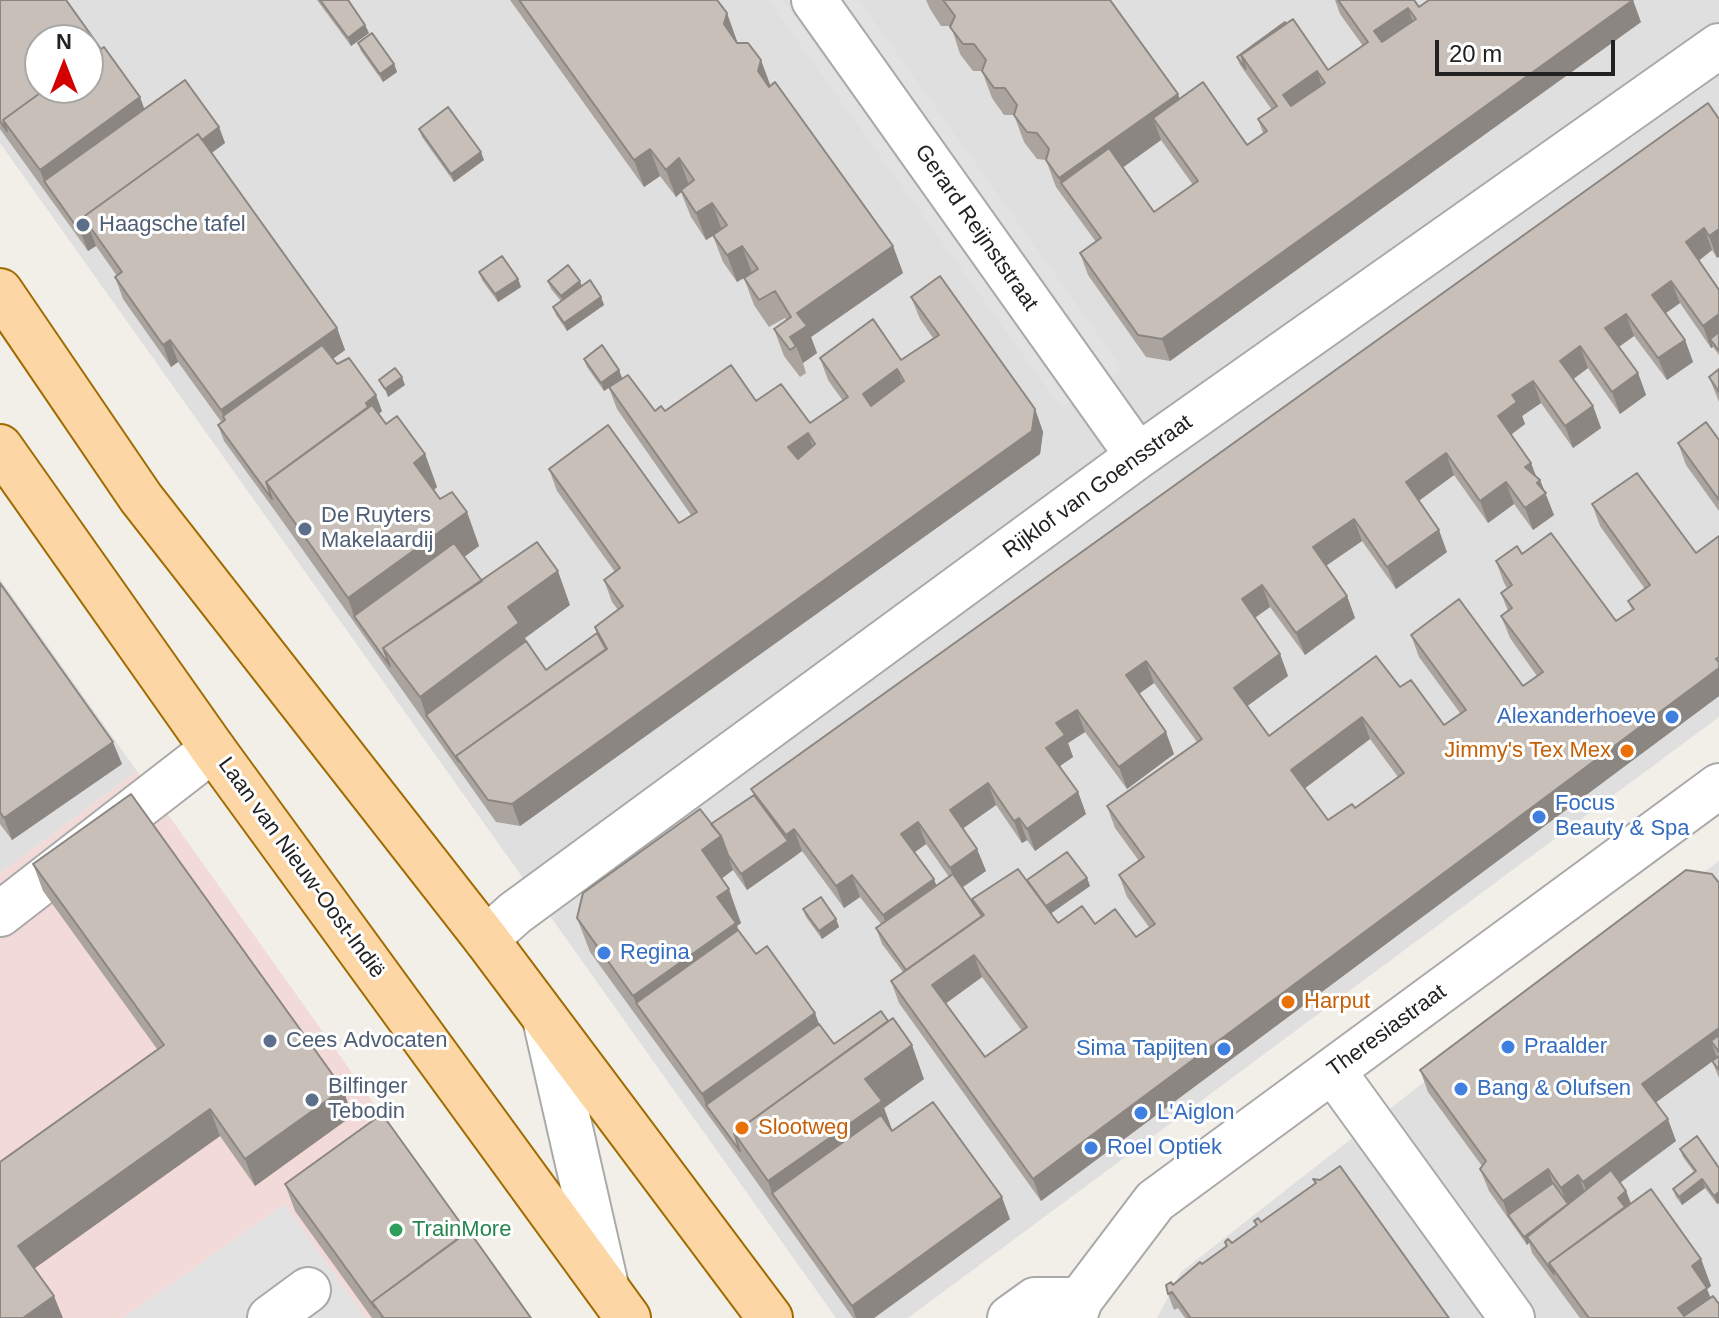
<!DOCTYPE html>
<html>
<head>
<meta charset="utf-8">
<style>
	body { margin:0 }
	#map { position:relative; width:1719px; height:1318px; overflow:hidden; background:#f2efe9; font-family:Arial,sans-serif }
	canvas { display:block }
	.north { position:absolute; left:24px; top:24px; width:80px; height:80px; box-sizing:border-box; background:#fff; border:2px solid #a7a7a7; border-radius:50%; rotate:0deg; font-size:22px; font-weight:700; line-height:32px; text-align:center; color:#222 }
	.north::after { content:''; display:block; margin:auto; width:28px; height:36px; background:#d40000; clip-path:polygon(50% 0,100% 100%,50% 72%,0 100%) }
	.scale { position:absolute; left:1435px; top:40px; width:180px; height:36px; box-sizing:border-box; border:4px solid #222; border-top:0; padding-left:10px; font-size:24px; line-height:28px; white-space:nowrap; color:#222; -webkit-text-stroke:6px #fff; paint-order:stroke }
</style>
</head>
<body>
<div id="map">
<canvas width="1719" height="1318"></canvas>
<div class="north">N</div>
<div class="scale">20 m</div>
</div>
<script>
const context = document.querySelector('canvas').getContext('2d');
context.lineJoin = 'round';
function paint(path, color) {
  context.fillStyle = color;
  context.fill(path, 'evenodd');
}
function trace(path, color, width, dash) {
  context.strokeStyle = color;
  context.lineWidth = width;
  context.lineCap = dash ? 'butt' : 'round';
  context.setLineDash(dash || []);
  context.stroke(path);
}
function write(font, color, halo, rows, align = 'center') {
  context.font = font + ' Arial,sans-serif';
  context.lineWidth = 6;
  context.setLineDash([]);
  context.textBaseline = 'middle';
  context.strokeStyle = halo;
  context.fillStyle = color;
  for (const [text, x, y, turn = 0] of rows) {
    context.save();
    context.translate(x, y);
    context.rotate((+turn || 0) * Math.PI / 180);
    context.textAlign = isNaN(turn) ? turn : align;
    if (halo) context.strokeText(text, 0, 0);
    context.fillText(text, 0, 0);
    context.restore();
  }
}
paint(new Path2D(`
	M0 0H1719V717L908 1318H836L0 143ZM40 40H88V88H40Z
	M0 579 137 771 0 873Z
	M1719 861V1318H1157L1181 1272 1465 1050Z`), '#e0dfdf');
paint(new Path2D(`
	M137 771 504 1286 528 1318H0V873Z`), '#f2dad9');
paint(new Path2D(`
	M768 0H783L1072 401 1061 408Z
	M843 0H859L1123 369 1112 377Z
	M285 1204 366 1318H123Z`), '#e2e2e2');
const minor = new Path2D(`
	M814 0 1138 456
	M0 914 213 749
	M486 939 515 913 1138 456 1719 46
	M546 1023 606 1286
	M1333 1071 1512 1318
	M270 1318 308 1290
	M1010 1318 1035 1300H1080
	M1074 1318 1080 1300 1155 1201 1719 786`);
const major = new Path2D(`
	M0 291 141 498 486 939 770 1318
	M0 447 213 749 628 1318`);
trace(minor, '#a9a9a9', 48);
trace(major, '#a06b00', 48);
trace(minor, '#fff', 44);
trace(major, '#fcd6a4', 44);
paint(new Path2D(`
	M0 0 101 49 140 97 144 110 219 127 225 143 212 153 337 328 345 350 333 359 382 411 379 414 386 424 425 454 437 487 434 490 440 499 467 512 479 546 464 557 482 581 570 605 525 638 546 670 597 633 595 627 618 610 612 602 604 580 615 572 557 491 549 469 679 523 691 515 617 409 609 388 604 391 587 367 584 359 619 370 622 378 655 411H665L756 401 810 423 843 401 828 380 820 358 901 360 933 338 920 319 911 297 1035 409 1043 432 1040 454 520 826 496 822 278 515 224 441 218 425 222 423 178 362 171 367 123 299 115 277 117 276 96 246 88 251 0 129Z
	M317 0H348L365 25 369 33 351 46Z
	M510 0H717L736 42 893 246 903 273 811 337 817 353 803 363 806 373 800 377 784 356 774 329 786 320 785 318 769 327 754 305 744 278 737 282 723 262 713 236 706 240 691 217 681 192 676 197 660 176 644 187Z
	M926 0H1110L1178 94 1179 99 1247 145 1263 133 1258 119 1272 110 1240 65 1237 57 1328 70 1363 46 1340 14 1335 0H1414L1419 7 1641 22 1170 361 1146 357 1088 275 1080 253 1096 242 1056 187 1046 160 1037 159 1024 142 1014 115H1004L992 98 982 71H973L960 54 951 26H941L930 9ZM1161 140 1193 185 1154 212 1123 167Z
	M358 43 394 64 397 72 383 82 361 51Z
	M1708 103 1717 258 1712 250 1699 261 1719 290V355L1713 347 1711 348 1680 303 1666 313 1685 340 1693 362 1667 380 1634 336 1619 347 1638 373 1646 395 1620 414 1588 368 1573 379 1593 406 1601 428 1573 448 1541 403 1522 416 1525 424 1511 435 1531 463 1536 476 1540 480 1554 515 1533 530 1514 504 1488 523 1454 475 1419 501 1447 552 1396 589 1362 541 1326 566 1347 596 1355 618 1305 655 1270 607 1255 618 1280 654 1288 676 1247 706 1269 736 1400 687 1444 725 1460 713 1419 657 1411 635 1523 686 1537 676 1510 638 1501 616 1508 611 1501 593 1507 588 1504 583 1496 561 1522 554 1616 621 1632 610 1628 601 1645 589 1600 526 1592 504 1696 553 1719 536V696L1041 1201 899 1003 891 981 903 972 882 944 876 928 881 924 860 897 844 908 802 851 747 890 733 870 721 879 741 923 737 926 738 930 756 954 819 1024 834 1044 924 1079 884 1108 892 1130 1010 1219 874 1318H853L746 1167 590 952 577 918 754 795 751 789ZM1154 683 1197 742 1107 806 1115 828 1139 861 1119 875 1127 897 1149 927 1136 937 1095 924 1058 923 1051 913 1090 886 1087 878 1027 880 972 899 975 906 962 888 986 871 977 849 963 828 996 805 1022 843 1027 840 1035 851 1086 814 1078 792 1060 766 1073 757 1068 743 1085 732 1127 789 1174 754 1139 694ZM1370 739 1398 777 1355 808 1328 820 1305 788ZM926 844 949 877 936 886 934 879 915 852ZM982 977 1022 1031 985 1057 946 1003Z
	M419 129 484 160 454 182 422 137Z
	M479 272 518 279 521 287 498 302 482 280Z
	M548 281 582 286 601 297 604 305 567 331 556 315 553 307 561 301 551 289Z
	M1719 369V402L1709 377Z
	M1719 440V511L1686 465 1678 443Z
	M0 583 122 764 12 840 0 824Z
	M33 864 343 1089 352 1116 255 1186 220 1136 35 1268 0 1318 157 1049 43 891Z
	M1719 883V1078L1712 1061 1656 1102 1676 1141 1620 1183 1626 1191 1631 1203 1701 1259 1711 1286 1707 1289 1719 1318H1580L1532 1253 1529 1243 1527 1245 1489 1191 1480 1169 1482 1166 1428 1092 1420 1070Z
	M803 909 836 919 839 927 822 939 806 917Z
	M1680 1149 1719 1168V1203L1717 1204 1705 1188 1682 1205 1676 1197 1673 1189 1694 1172 1683 1157Z
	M1313 1179 1449 1318H1185L1178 1308 1174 1310 1168 1294 1173 1285 1226 1247 1225 1242 1232 1243 1256 1226 1254 1221 1261 1222 1315 1184Z
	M285 1184 467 1232 531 1318H372L295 1211Z`), '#aba49e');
paint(new Path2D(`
	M1633 0 1641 22 1170 361 1162 339Z
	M1408 8 1416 30 1382 53 1374 31Z
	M727 13 737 41 734 51 724 24Z
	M365 25 369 33 351 46 348 38Z
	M761 60 771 87 768 98 758 71Z
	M394 64 397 72 383 82 380 74Z
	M1317 71 1325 93 1292 117 1283 95Z
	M1178 94 1188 121 1153 118 1161 140 1075 202 1061 183 1059 178Z
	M140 97 150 124 44 181 40 170Z
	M219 127 225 143 96 236 88 224 96 246 88 251 79 228Z
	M650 149 660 176 644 187 634 160Z
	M481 152 484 160 454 182 451 174Z
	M679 158 689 185 676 197 666 170Z
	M712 203 722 230 706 240 696 213Z
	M1704 228 1712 250 1694 264 1686 242Z
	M1719 229V257L1717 258 1709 236Z
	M742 246 752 273 737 282 727 255Z
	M893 246 903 273 811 337 817 353 803 363 796 346 790 337 797 313Z
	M518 279 521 287 498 302 495 294Z
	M580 281 583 289 564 304 561 296Z
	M1671 281 1680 303 1660 317 1652 295Z
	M601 297 604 305 567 331 564 323Z
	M1626 314 1634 336 1614 350 1605 328Z
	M1719 314V342L1710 339 1713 347 1711 348 1703 326Z
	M337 328 345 350 230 432 221 410Z
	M170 340 178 362 171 367 163 345Z
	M1685 340 1693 362 1667 380 1658 358Z
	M1580 346 1588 368 1568 383 1560 361Z
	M897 369 905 391 871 416 863 394Z
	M619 370 622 378 604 391 601 383Z
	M1638 373 1646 395 1620 414 1612 392Z
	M402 377 405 385 388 397 385 389Z
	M1533 381 1541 403 1522 416 1525 424 1506 438 1498 416 1512 395Z
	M376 395 382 411 372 419 366 403Z
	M1593 406 1601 428 1573 448 1565 426Z
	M1035 409 1043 432 1040 454 520 826 512 804Z
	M808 433 816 455 796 469 788 447Z
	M1446 453 1454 475 1414 504 1406 482Z
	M425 454 437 487 426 496 414 463Z
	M1531 463 1538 482 1540 480 1554 515 1533 530 1525 508V467Z
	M1506 482 1514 504 1488 523 1480 501Z
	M467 512 479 546 364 630 354 616 348 598Z
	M1354 519 1362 541 1321 569 1313 547Z
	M1439 530 1447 552 1396 589 1387 567Z
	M558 571 570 605 525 638 532 657 426 715 420 697 508 607Z
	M1262 585 1270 607 1250 621 1242 599Z
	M1347 596 1355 618 1305 655 1296 633Z
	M1280 654 1288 676 1242 710 1234 688Z
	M1146 661 1154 683 1134 697 1126 675Z
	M1719 668V696L1041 1201 1033 1179Z
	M1077 710 1085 732 1068 743 1073 757 1054 770 1046 748 1056 723Z
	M1362 717 1370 739 1300 792 1291 770Z
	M1166 732 1174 754 1127 789 1119 767Z
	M113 742 122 764 12 840 4 818Z
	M988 783 996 805 958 832 950 810Z
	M1078 792 1086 814 1035 851 1027 829Z
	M1019 818 1027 840 1022 843 1014 821Z
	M918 822 926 844 909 856 901 834Z
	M794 829 802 851 794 857 786 835Z
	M721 836 733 870 714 884 702 850Z
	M788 841 794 857 747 890 741 874Z
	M977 849 986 871 958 890 950 868Z
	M852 875 860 897 844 908 836 886Z
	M1087 878 1090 886 1046 917 1043 909Z
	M934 879 942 901 891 937 883 915Z
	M729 889 741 923 737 926 748 957 636 1003 633 996 717 897Z
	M836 919 839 927 822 939 819 931Z
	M974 955 982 977 941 1007 932 985Z
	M815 1013 825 1040 706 1105 702 1094Z
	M1719 1028V1052L1711 1041 1717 1058 1651 1106 1642 1084Z
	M912 1045 924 1079 884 1108 894 1135 772 1193 768 1181 754 1161Z
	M343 1089 352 1116 255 1186 245 1159Z
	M210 1109 220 1136 28 1273 18 1246Z
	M1668 1119 1676 1141 1591 1204 1583 1182Z
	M1548 1169 1556 1191 1508 1215 1503 1201Z
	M1578 1175 1587 1197 1527 1237 1529 1243 1527 1245 1524 1237 1567 1205 1561 1188Z
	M1702 1179 1705 1188 1682 1205 1679 1197Z
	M1626 1191 1632 1207 1623 1214 1618 1198Z
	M1719 1192V1203L1717 1204 1714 1196Z
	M1002 1197 1010 1219 874 1318H856L852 1306Z
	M1701 1259 1711 1286 1707 1289 1717 1315 1682 1318 1678 1308 1692 1266Z
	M54 1296 63 1318H23Z`), '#8b8681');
const building = new Path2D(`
	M0 0H66L101 49 88 58V40H40V88H47L3 120 7 131 0 121Z
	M320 0H348L365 25 348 38Z
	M519 0H717L727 13 724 24 737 43H748L761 60 758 71 769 87 775 82 893 246 797 313 807 326 790 337 796 346 790 350 774 329 791 317 775 291 759 300 744 278 758 269 742 246 727 255 713 235 727 225 712 203 696 213 681 190 694 180 679 158 666 170 650 149 634 160Z
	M943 0H1110L1178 94 1059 178 1046 160 1049 149 1037 133 1027 132 1014 115 1017 105 1005 88H994L982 71 986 60 974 44H963L950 27 955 16Z
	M1338 0H1414L1419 7 1429 0H1633L1162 339 1138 335 1080 253 1101 238 1061 183 1109 148 1154 212 1198 181 1153 118 1203 82 1247 145 1267 131 1258 119 1277 106 1241 55 1293 19 1328 70 1368 42ZM1408 8 1416 19 1382 42 1374 31ZM1317 71 1325 83 1291 106 1283 95Z
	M1285 22 1286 24 1241 55 1246 69 1237 57Z
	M372 33 394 64 380 74 358 43Z
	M104 47 140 97 40 170 3 120 47 88H88V58Z
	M185 80 219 127 202 140 198 134 75 223 78 229 44 181Z
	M1708 103 1719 119V229L1709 236 1704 228 1686 242 1719 290V314L1703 326 1671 281 1652 295 1685 340 1658 358 1626 314 1605 328 1638 373 1612 392 1580 346 1560 361 1593 406 1565 426 1533 381 1512 395 1517 402 1498 416 1531 463 1525 467 1540 480 1537 483 1546 493 1525 508 1506 482 1480 501 1446 453 1406 482 1439 530 1387 567 1354 519 1313 547 1347 596 1296 633 1262 585 1242 599 1280 654 1234 688 1269 736 1376 656 1400 687 1411 680 1444 725 1466 710 1411 635 1459 599 1523 686 1543 672 1501 616 1512 608 1501 593 1512 585 1496 561 1517 546 1522 554 1551 533 1616 621 1634 609 1628 601 1650 585 1592 504 1637 473 1696 553 1719 536V657L1716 659 1719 662V668L1033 1179 891 981 984 915 972 899 1018 869 1058 923 1082 906 1095 924 1115 909 1136 937 1155 924 1119 875 1144 857 1107 806 1202 739 1146 661 1126 675 1166 732 1119 767 1077 710 1056 723 1065 735 1046 748 1078 792 1027 829 1019 818 1014 821 988 783 950 810 977 849 950 868 918 822 901 834 934 879 883 915 852 875 836 886 794 829 786 835 751 789ZM1362 717 1404 773 1355 808 1352 804 1328 820 1291 770ZM974 955 1027 1027 985 1057 932 985Z
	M448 107 481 152 451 174 419 129Z
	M198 134 337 328 221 410 170 340 163 345 115 277 122 272 88 224 80 229 75 223Z
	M502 256 518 279 495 294 479 272Z
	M568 265 580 281 561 296 548 281Z
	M940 276 1035 409 1032 431 512 804 488 800 456 756 607 649 595 627 623 606 604 580 620 568 549 469 608 425 679 523 697 512 609 387 628 375 655 411 661 406 665 411 731 365 756 401 781 384 810 423 848 397 820 358 873 319 901 360 939 335 911 297ZM897 369 904 381 871 406 863 394ZM808 433 815 444 798 459 788 447Z
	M590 280 601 297 564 323 553 307Z
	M1719 332V351L1710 339Z
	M322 345 337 364 349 358 376 395 366 403 368 407 266 482 272 499 218 425 225 420 223 416Z
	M602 345 619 370 601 383 584 359Z
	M395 368 402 377 385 389 379 380Z
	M1719 369V392L1709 377Z
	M372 405 386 424 397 416 425 454 414 463 440 499 452 492 467 512 348 598 266 482Z
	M1706 422 1719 440V500L1678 443Z
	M537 542 558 571 508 607 519 623 420 697 383 648Z
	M454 543 482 581 383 648 390 666 354 616Z
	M0 583 113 742 4 818 0 812Z
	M597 633 606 649 456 756 459 762 426 715 526 641 546 670Z
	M131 794 343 1089 245 1159 210 1109 18 1246 54 1296 23 1318H0V1162L164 1045 33 864Z
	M754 795 788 841 741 874 728 855 721 836 711 824Z
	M700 809 721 836 702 850 729 889 717 897 736 923 633 996 577 918 583 893Z
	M1067 852 1087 878 1046 906 1027 880Z
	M1686 870 1712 874 1719 883V1028L1642 1084 1668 1119 1583 1182 1578 1175 1561 1188 1548 1169 1503 1201 1480 1169 1486 1161 1420 1070Z
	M953 874 982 916 906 970 876 928Z
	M821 897 836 919 819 931 803 909Z
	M738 930 756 954 767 946 815 1013 702 1094 636 1003Z
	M881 1011 888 1021 734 1133 740 1151 706 1105 819 1024 834 1044Z
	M893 1018 912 1045 865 1079 882 1101 768 1181 734 1133Z
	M1719 1035V1052L1711 1041Z
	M1719 1056V1070L1712 1061Z
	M933 1102 1002 1197 852 1306 772 1193 881 1115 892 1131Z
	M382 1114 467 1232 372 1302 375 1308 285 1184Z
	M1697 1136 1719 1168V1192L1714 1196 1702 1179 1679 1197 1673 1189 1696 1171 1680 1149Z
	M1340 1166 1449 1318H1188L1190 1317 1172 1292 1168 1294 1166 1285 1171 1282 1173 1285 1200 1262 1202 1264 1227 1246 1225 1242 1228 1239 1232 1243 1257 1225 1254 1221 1258 1218 1261 1222 1316 1183 1313 1179 1320 1180Z
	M1611 1170 1626 1191 1618 1198 1625 1207 1549 1263 1554 1274 1527 1237Z
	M1553 1183 1568 1204 1524 1237 1508 1215Z
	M1651 1189 1701 1259 1692 1266 1707 1288 1678 1308 1684 1316 1713 1296 1719 1304V1318H1589L1549 1263Z
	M469 1231 531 1318H381L383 1317 372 1302Z`);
paint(building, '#c7bfb8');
trace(building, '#8b8681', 2);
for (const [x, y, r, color] of [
	[83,225,8,"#5c6f8a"],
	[305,529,8,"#5c6f8a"],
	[1672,717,8,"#3f7fe0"],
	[1627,751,8,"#e8710a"],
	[1539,817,8,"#3f7fe0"],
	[604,953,8,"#3f7fe0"],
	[1288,1002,8,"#e8710a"],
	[270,1041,8,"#5c6f8a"],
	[1508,1047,8,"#3f7fe0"],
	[1224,1049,8,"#3f7fe0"],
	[1461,1089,8,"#3f7fe0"],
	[312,1100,8,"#5c6f8a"],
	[1141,1113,8,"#3f7fe0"],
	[742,1128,8,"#e8710a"],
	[1091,1148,8,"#3f7fe0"],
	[396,1230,8,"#2e9e5b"]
]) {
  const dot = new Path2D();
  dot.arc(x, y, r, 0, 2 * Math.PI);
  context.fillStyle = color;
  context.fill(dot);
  trace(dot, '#fff', 3);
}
write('22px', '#4e5e75', '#fff', [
	["Haagsche tafel",99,225],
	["De Ruyters",321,516],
	["Makelaardij",321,541],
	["Cees Advocaten",286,1041],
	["Bilfinger",328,1087],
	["Tebodin",328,1112]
], 'left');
write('22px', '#222', '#fff', [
	["Gerard Reijnststraat",976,228,55],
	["Rijklof van Goensstraat",1098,487,-36],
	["Laan van Nieuw-Oost-Indië",301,868,54],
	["Theresiastraat",1387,1031,-36]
]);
write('22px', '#366cbe', '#fff', [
	["Alexanderhoeve",1656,717,"right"],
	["Focus",1555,804],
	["Beauty & Spa",1555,829],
	["Regina",620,953],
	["Praalder",1524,1047],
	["Sima Tapijten",1208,1049,"right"],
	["Bang & Olufsen",1477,1089],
	["L'Aiglon",1157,1113],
	["Roel Optiek",1107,1148]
], 'left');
write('22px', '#c56008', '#fff', [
	["Jimmy's Tex Mex",1611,751,"right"],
	["Harput",1304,1002],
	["Slootweg",758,1128]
], 'left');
write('22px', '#27864d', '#fff', [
	["TrainMore",412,1230]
], 'left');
</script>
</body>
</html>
